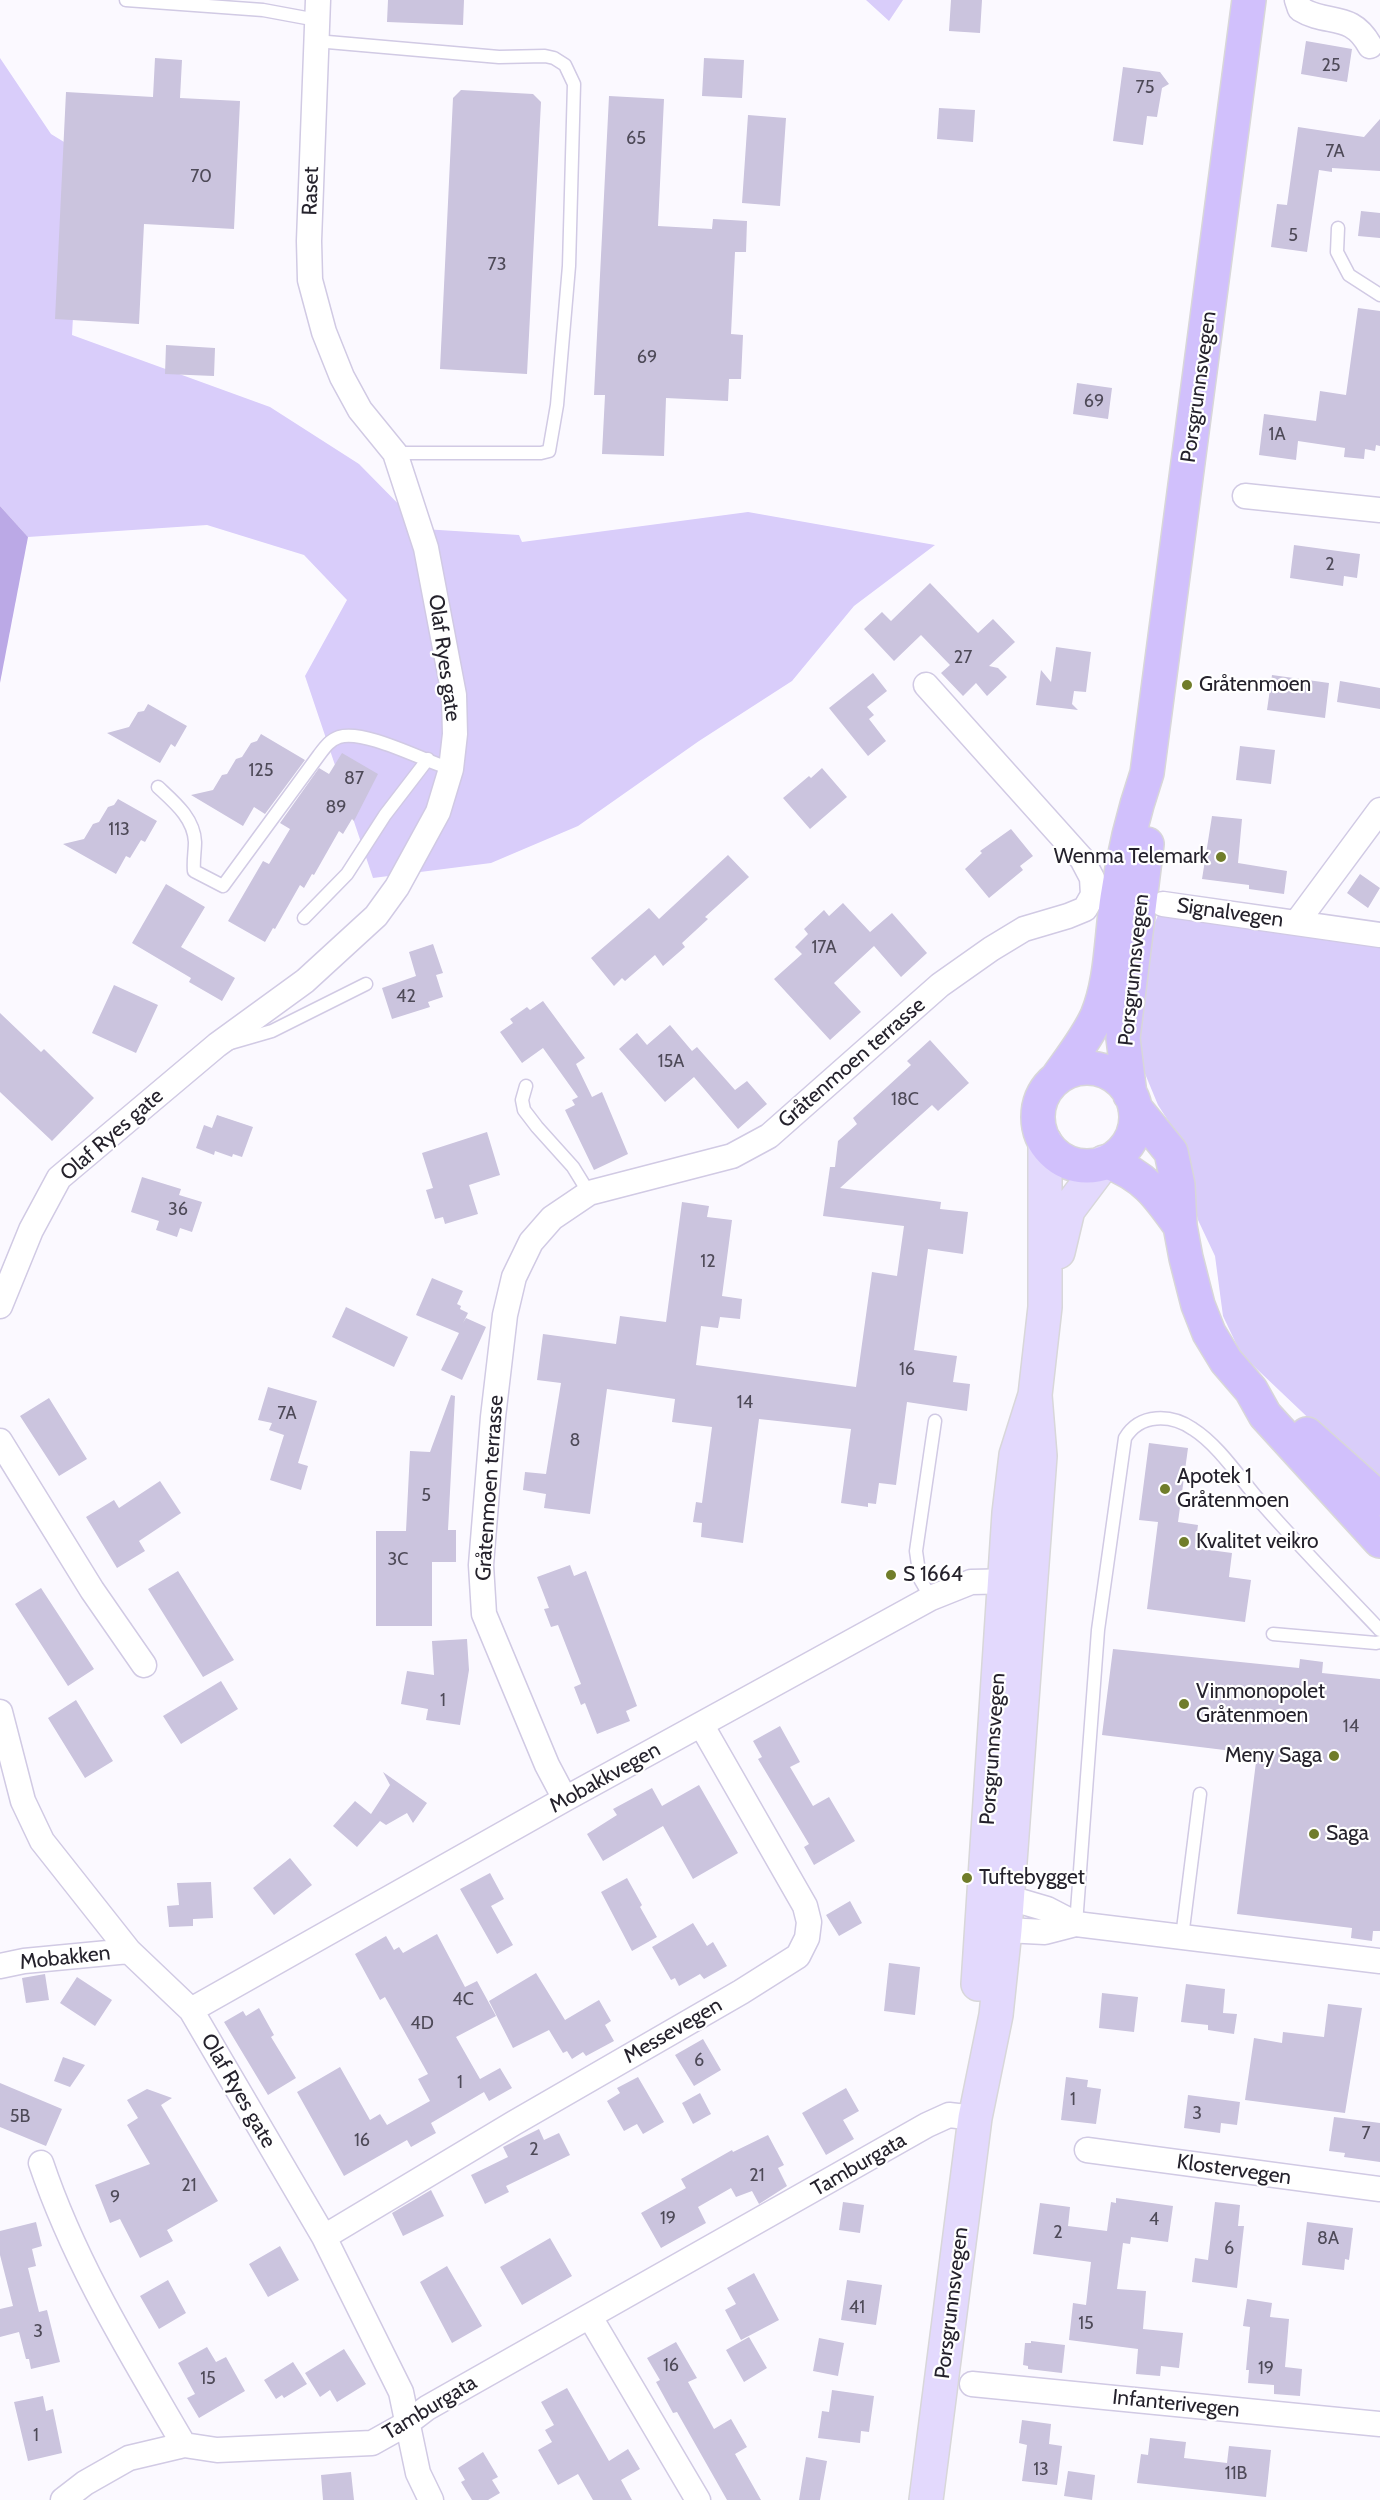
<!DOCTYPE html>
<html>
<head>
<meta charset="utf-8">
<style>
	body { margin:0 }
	canvas { display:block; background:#fbf9ff }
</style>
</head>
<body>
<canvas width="1380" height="2500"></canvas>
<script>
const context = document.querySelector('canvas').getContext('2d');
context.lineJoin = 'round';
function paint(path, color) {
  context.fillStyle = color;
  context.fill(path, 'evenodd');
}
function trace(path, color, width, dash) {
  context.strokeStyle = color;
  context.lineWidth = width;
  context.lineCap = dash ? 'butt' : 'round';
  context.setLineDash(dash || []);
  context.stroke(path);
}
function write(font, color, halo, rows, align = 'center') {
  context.font = font + ' Cabin,sans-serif';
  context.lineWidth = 4.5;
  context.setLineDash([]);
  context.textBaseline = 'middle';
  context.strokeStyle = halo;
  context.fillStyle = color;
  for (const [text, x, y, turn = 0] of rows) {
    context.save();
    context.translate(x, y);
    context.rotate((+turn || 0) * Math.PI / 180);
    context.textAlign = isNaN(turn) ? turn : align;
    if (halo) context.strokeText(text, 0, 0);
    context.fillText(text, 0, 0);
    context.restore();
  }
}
paint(new Path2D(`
	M866 0H903L889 21Z
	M0 58 51 134 82 153 72 335 270 407 359 464 423 529 519 535 522 542 748 512 935 545 854 606 792 681 699 741 578 826 491 863 373 878 305 676 347 600 304 555 207 525 28 537 0 506Z
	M1163 904 1380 936V1486L1241 1354 1223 1316 1215 1256 1198 1220 1178 1136 1158 1105 1136 1052 1144 947Z`), '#d9cdfa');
paint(new Path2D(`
	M0 506 28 537 0 683Z`), '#bba9e6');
paint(new Path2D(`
	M388 0H464L463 25 387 22Z
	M951 0H982L980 33 949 31Z
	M1306 41 1352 49 1347 82 1301 74Z
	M155 58 182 60 180 98 240 101 234 229 144 224 139 324 55 319 66 92 153 97Z
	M704 58 744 60 742 98 702 96Z
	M1123 67 1160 72 1169 84 1162 88 1157 117 1147 116 1143 145 1113 141Z
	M461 90 533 94 541 102 527 374 440 369 453 98Z
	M609 96 664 99 658 226 712 229 713 219 747 221 746 252H735L731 334 743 335 741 379H729L728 401 666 398 664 456 602 454 605 395H594Z
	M939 108 975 110 973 142 937 139Z
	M748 115 786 118 780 206 742 203Z
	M1380 119V171L1332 168V172L1319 170 1307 252 1271 247 1277 204 1287 205 1298 127 1364 137Z
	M1361 211 1380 213V238L1358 236Z
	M1358 308 1380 311V446L1376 445 1375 451 1365 449 1364 459 1344 457 1345 448 1298 441 1296 460 1259 455 1264 414 1316 421 1320 391 1346 395Z
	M166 345 215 348 214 376 165 374Z
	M1077 383 1112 388 1108 419 1073 414Z
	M1294 545 1360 554 1357 578 1344 576 1343 586 1290 578Z
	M930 583 978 633 993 619 1015 642 989 666 998 668 1007 677 987 696 976 683 963 696 941 673 950 665 921 635 894 661 864 629 882 612 891 621Z
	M1056 647 1091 652 1086 692 1074 691 1072 704 1078 710 1036 705 1041 670 1051 682Z
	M873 673 887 691 867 707 874 715 869 719 886 741 868 756 829 708Z
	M1272 675 1329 683 1325 718 1267 710Z
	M1340 681 1380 688V709L1337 702Z
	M148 704 187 726 175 747 171 744 160 763 107 733 129 727 138 712 144 711Z
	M261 734 305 760 265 814 254 807 243 826 191 795 213 790 222 775 227 774 236 759 242 757 251 743 257 741Z
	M1240 746 1275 750 1271 784 1236 780Z
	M342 753 378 774 354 821 352 819 343 834 339 831 314 875 312 874 304 888 300 885 275 929 273 928 265 942 228 921 263 861 269 864 290 829 280 823 319 768 329 774Z
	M822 768 847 797 810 829 783 798 809 776 811 778Z
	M118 799 157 821 145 842 141 840 130 858 126 856 116 874 63 844 84 839 93 824 99 822 108 807 114 805Z
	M1212 816 1242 819 1238 863 1287 871 1284 894 1249 889V885L1202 879Z
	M1011 829 1033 856 1020 866 1023 870 989 898 965 869 982 853 980 851Z
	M728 855 749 877 705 917 708 919 682 943 685 947 663 966 655 955 625 981 622 978 614 986 591 958 649 908 659 919Z
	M1360 874 1380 888 1368 908 1347 893Z
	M166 884 205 907 181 947 235 978 222 1001 189 982 191 978 132 943Z
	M843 903 870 932 892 913 927 953 901 977 874 946 834 983 861 1012 830 1040 774 979 802 954 795 947 808 934 804 929 824 910 829 916Z
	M433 944 443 973 436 975 443 997 428 1002 430 1007 392 1019 382 988 416 976 409 952Z
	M114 985 158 1005 136 1053 92 1033Z
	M543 1001 585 1058 576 1064 592 1097 602 1092 628 1154 594 1170 565 1110 575 1105 572 1100 578 1097 543 1048 522 1063 500 1032 513 1023 510 1019 527 1007 530 1010Z
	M0 1013 41 1052 44 1049 94 1098 52 1141 0 1092Z
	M670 1025 692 1051 697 1047 735 1090 747 1081 767 1104 738 1129 694 1077 665 1102 619 1049 637 1033 647 1045Z
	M930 1040 969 1083 938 1111 932 1105 840 1188 941 1202 940 1209 968 1212 963 1254 928 1249 914 1350 957 1356 953 1382 970 1384 967 1411 907 1402 896 1485 879 1483 876 1504 868 1503V1507L841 1503 851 1429 759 1419 743 1543 701 1537 702 1523 693 1522 696 1502 702 1503 712 1427 672 1422 675 1399 607 1389 590 1514 544 1508 546 1494 523 1490 525 1472 546 1474 561 1383 537 1380 543 1334 616 1344 620 1316 666 1322 682 1202 709 1206 707 1217 732 1220 722 1296 742 1299 740 1319 720 1317 718 1328 701 1326 696 1365 856 1387 872 1272 897 1276 904 1226 823 1216 830 1167H835L838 1141 857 1124 853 1118 911 1065 907 1061Z
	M217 1115 253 1127 242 1157 233 1154 232 1157 215 1151 214 1155 196 1148 204 1125 212 1128Z
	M487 1132 500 1175 469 1185 478 1214 445 1224 443 1217 435 1219 426 1190 433 1188 422 1153Z
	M142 1177 181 1189 179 1195 202 1202 192 1232 180 1228 177 1237 156 1230 159 1221 131 1212Z
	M432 1278 463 1291 457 1304 461 1306 460 1309 468 1313 463 1323 466 1318 486 1327 462 1380 441 1370 459 1333 416 1315Z
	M346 1307 408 1337 394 1367 332 1337Z
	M268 1387 317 1401 298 1463 308 1466 301 1490 270 1480 284 1435 269 1430 272 1423 258 1420Z
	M451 1395 455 1396 448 1530H456V1562H432V1626H376V1531H406L410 1451 430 1452Z
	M49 1398 87 1459 59 1476 20 1416Z
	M1149 1443 1188 1448 1178 1522 1198 1525 1195 1548 1232 1553 1229 1577 1251 1580 1245 1622 1147 1609 1158 1522 1139 1520Z
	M160 1481 181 1513 139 1541 145 1551 117 1568 86 1517 114 1500 119 1508Z
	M570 1565 574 1576 586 1571 637 1706 626 1711 630 1721 597 1734 585 1703 581 1705 574 1687 581 1684 558 1625 551 1627 544 1609 549 1608 537 1577Z
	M178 1571 234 1660 203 1677 148 1589Z
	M41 1588 94 1669 68 1686 15 1604Z
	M467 1639 469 1670 460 1725 426 1720 428 1709 401 1704 407 1671 434 1675 432 1641Z
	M1113 1649 1299 1668 1300 1659 1323 1662 1322 1673 1380 1679V1931H1373L1372 1941 1351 1938 1352 1928 1237 1914 1257 1754 1102 1735Z
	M221 1681 238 1709 181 1744 163 1716Z
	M76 1700 113 1761 85 1778 48 1718Z
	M780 1726 800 1762 790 1767 813 1806 829 1797 855 1841 814 1865 804 1847 809 1844 758 1759 762 1757 753 1741Z
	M383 1772 427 1803 413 1823 407 1813 386 1825 380 1821 357 1847 333 1826 355 1801 371 1814 390 1785Z
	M699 1785 738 1853 693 1879 663 1826 603 1861 587 1834 617 1815 613 1809 652 1788 662 1806Z
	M290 1858 312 1885 274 1915 253 1888Z
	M490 1873 504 1899 491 1906 513 1945 497 1954 460 1889Z
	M627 1878 642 1905 640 1907 657 1937 632 1951 601 1892Z
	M211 1882 213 1918 193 1919V1926L169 1927 167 1906 179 1905 177 1883Z
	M850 1901 862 1923 839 1936 826 1915Z
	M693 1923 707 1946 713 1942 727 1966 704 1979 700 1974 679 1986 675 1978 671 1980 652 1947Z
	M437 1934 465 1987 477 1981 496 2016 456 2037 480 2079 500 2068 512 2088 489 2101 484 2092 431 2123 436 2133 411 2147 407 2140 344 2176 297 2092 340 2067 370 2120 380 2114 387 2125 430 2101 418 2079 428 2074 385 1997 380 2000 355 1954 386 1936 394 1950 399 1947 403 1953Z
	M889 1963 920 1967 915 2015 884 2011Z
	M536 1973 565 2020 599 2000 611 2021 605 2025 614 2041 586 2056 583 2052 572 2059 567 2051 563 2053 549 2030 513 2048 489 2001Z
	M45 1974 49 2000 26 2003 22 1978Z
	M77 1977 112 2000 95 2026 60 2003Z
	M1186 1984 1225 1989 1223 2013 1237 2014 1234 2034 1208 2030V2025L1181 2022Z
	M1102 1993 1138 1997 1134 2032 1099 2028Z
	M1328 2004 1362 2008 1345 2113 1245 2100 1254 2038 1282 2043 1283 2032 1324 2037Z
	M259 2008 274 2035 271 2037 296 2078 268 2095 224 2022 243 2011 246 2016Z
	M703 2039 721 2070 694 2086 675 2055Z
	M63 2057 85 2065 70 2087 54 2081Z
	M638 2077 664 2122 643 2134 637 2124 624 2131 607 2101 620 2093 617 2088Z
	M1066 2077 1088 2080 1087 2087 1101 2089 1096 2124 1061 2120Z
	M0 2083 62 2109 46 2146 0 2127Z
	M846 2088 859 2111 843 2120 854 2139 826 2155 802 2113Z
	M147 2089 172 2098 161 2105 218 2201 167 2230 173 2241 140 2258 120 2219 110 2223 95 2185 150 2164 127 2125 138 2118 127 2100Z
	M700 2093 711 2114 693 2124 682 2103Z
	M1188 2095 1240 2102 1237 2125 1221 2123 1220 2133 1184 2128Z
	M1334 2117 1380 2123V2162L1344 2157 1345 2153 1329 2151Z
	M539 2129 544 2140 559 2133 570 2155 506 2186 509 2192 485 2204 471 2175 508 2157 503 2147Z
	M768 2135 784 2165 778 2168 787 2186 759 2204 752 2191 736 2197 731 2188 698 2207 706 2223 661 2248 641 2213 686 2188 681 2179 732 2150 733 2152Z
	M431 2190 444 2216 403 2236 392 2213Z
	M1116 2198 1173 2206 1168 2242 1131 2237 1130 2244 1123 2243 1117 2289 1146 2291 1143 2329 1183 2333 1179 2368 1161 2366 1160 2376 1136 2374 1138 2349 1069 2340 1073 2303 1086 2305 1091 2262 1033 2254 1040 2203 1070 2207 1068 2226 1107 2231 1111 2202 1116 2203Z
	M843 2202 864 2205 860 2233 839 2230Z
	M1215 2202 1240 2205 1238 2226H1244L1237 2288 1192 2282 1195 2258 1208 2260Z
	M36 2222 42 2246 32 2249 36 2266 28 2268 39 2312 47 2310 60 2362 31 2369 29 2359H26L19 2332 0 2337V2309L13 2306 0 2255V2231Z
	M1307 2222 1353 2228 1349 2260 1345 2259 1344 2270 1302 2265Z
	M550 2238 572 2276 522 2305 500 2267Z
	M280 2246 299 2280 268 2297 249 2264Z
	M447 2266 482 2326 452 2343 420 2282Z
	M754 2273 779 2320 741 2340 725 2310 736 2304 727 2288Z
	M168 2280 186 2313 159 2329 140 2296Z
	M847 2280 882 2285 876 2325 841 2320Z
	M1247 2299 1272 2303 1270 2317 1289 2319 1285 2367 1302 2369 1300 2396 1274 2394V2385L1248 2383 1249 2370H1246L1250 2327 1243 2326Z
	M749 2337 767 2368 744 2382 726 2350Z
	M819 2338 844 2343 838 2376 813 2371Z
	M1031 2341 1065 2345 1062 2373 1028 2369V2366L1023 2365 1025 2343H1031Z
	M676 2342 697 2378 688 2382 714 2429 731 2419 747 2447 735 2454 761 2500H727L677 2412 673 2413 656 2382 660 2380 647 2358Z
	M207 2347 216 2362 226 2357 245 2391 199 2418 187 2398 195 2394 178 2363Z
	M344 2349 366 2384 337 2402 330 2390 320 2397 305 2373Z
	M293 2362 307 2384 284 2398 282 2395 276 2399 264 2380Z
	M567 2388 609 2461 628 2449 640 2469 621 2480 632 2500H593L578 2474 558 2485 538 2450 552 2442 545 2430 554 2425 541 2402Z
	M832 2390 874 2396 869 2432 861 2431 860 2443 818 2438 822 2411 829 2412Z
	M43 2396 46 2411 53 2409 62 2453 28 2461 14 2402Z
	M1022 2420 1051 2424 1049 2444 1062 2446 1057 2485 1022 2481 1027 2445 1019 2443Z
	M1150 2438 1186 2442 1184 2458 1227 2463 1229 2446 1271 2450 1266 2497 1137 2483 1141 2454 1148 2455Z
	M483 2452 498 2477 492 2480 500 2493 488 2500H472L461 2482 465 2480 458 2468Z
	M806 2457 827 2461 820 2500H799Z
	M1068 2471 1095 2475 1092 2500 1064 2496Z
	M351 2472 354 2500H323L321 2475Z`), '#cbc4de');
const lane = new Path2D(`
	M126 0 263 10 317 20
	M316 41 499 57 545 56 554 58 565 65 574 84 569 266 557 405 549 451 541 453H395
	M1338 228 1337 252 1349 275 1380 295
	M158 787C174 802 194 818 195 842 195 851 193 861 194 871L223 886 319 755C325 747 330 740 339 737 365 729 424 761 451 769
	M304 918 347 874 385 815 428 759
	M227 1044 272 1031 366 984
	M526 1086 522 1100 524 1110 537 1127 573 1167 589 1193
	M931 1598 920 1579 916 1551 935 1421
	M1273 1634 1376 1643 1380 1642
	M1076 1924 1098 1630 1125 1438C1140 1413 1171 1414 1193 1429 1220 1446 1243 1483 1264 1506 1302 1549 1341 1589 1380 1630
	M1182 1937 1200 1794`);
const street = new Path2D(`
	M1297 0 1300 9C1328 26 1351 11 1370 46
	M1245 496 1380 510
	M1163 904 1380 935
	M1297 922 1380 810
	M0 1306 31 1230 59 1178 217 1045 305 981 376 916 397 887 438 812 451 769 455 734 454 695 426 548 395 453 360 410 342 377 324 332 310 280 309 241 318 0
	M0 1441 92 1590 144 1665
	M0 1712 23 1801 42 1841 129 1951 191 2010 324 2237 401 2392 418 2473 431 2500
	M565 1799 547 1765 484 1614 481 1565 493 1417 505 1315 514 1277 531 1242 552 1218 589 1193 732 1156 769 1136 940 985 991 949 1024 929 1068 916 1085 909 1093 895 1092 878 1082 859 926 685
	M1076 1924 1045 1932 1005 1930 982 1914 1006 1897 1047 1909 1076 1924 1380 1961
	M0 1966 24 1961 129 1951
	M191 2010 565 1799 931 1598 971 1582 1019 1581
	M1087 2150 1380 2189
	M41 2163C75 2264 131 2354 184 2445
	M324 2237 514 2123 741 1992 798 1956 807 1938 809 1922 805 1906 702 1726
	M590 2317 698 2500
	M972 2384 1380 2424
	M63 2500 85 2483 129 2458 184 2445 217 2450 372 2443 406 2424 427 2408 927 2125 949 2115 975 2118`);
const primary = new Path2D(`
	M1058 1252 1068 1210 1104 1162
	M978 1984 1009 1513 1016 1455 1035 1395 1045 1307V1142
	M926 2500 975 2118 996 2015 1005 1930 1040 1456 1035 1395`);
const highway = new Path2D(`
	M1038 1117a49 49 0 1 1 98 0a49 49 0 1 1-98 0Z
	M1057 1078C1071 1058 1087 1038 1097 1016 1112 980 1111 936 1117 898 1123 856 1133 814 1147 773L1249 0
	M1130 1095 1123 1038 1147 844
	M1135 1108 1171 1152 1178 1185 1180 1226 1186 1258 1198 1305 1209 1333 1226 1361 1251 1390 1265 1415 1380 1541
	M1108 1162C1145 1176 1158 1195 1180 1226
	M1307 1434 1380 1499`);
trace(lane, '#d1cae4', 15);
trace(street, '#d1cae4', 27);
trace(primary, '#d8d7d9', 36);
trace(highway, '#d8d7d9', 36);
trace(lane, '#fff', 12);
trace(street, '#fff', 24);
trace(primary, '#e3d9fd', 33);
trace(highway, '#d1c0fc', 33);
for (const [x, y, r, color] of [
	[1187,685,6,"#707d2a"],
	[1221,857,6,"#707d2a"],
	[1165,1489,6,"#707d2a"],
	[1184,1542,6,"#707d2a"],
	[891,1575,6,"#707d2a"],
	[1184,1704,6,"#707d2a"],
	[1334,1756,6,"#707d2a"],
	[1314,1834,6,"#707d2a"],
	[967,1878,6,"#707d2a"]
]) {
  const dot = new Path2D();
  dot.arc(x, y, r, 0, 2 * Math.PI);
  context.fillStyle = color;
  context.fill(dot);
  trace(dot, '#fff', 2);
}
write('18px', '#4e4a58', null, [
	["25",1331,66],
	["75",1145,88],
	["65",636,139],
	["7A",1335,152],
	["70",201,177],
	["5",1293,236],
	["73",497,265],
	["69",647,358],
	["69",1094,402],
	["1A",1277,435],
	["2",1330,565],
	["27",963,658],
	["125",261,771],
	["87",354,779],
	["89",336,808],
	["113",119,830],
	["17A",824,948],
	["42",406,997],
	["15A",671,1062],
	["18C",905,1100],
	["36",178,1210],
	["12",708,1262],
	["16",907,1370],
	["14",745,1403],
	["7A",287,1414],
	["8",575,1441],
	["5",426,1496],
	["3C",398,1560],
	["1",443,1701],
	["14",1351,1727],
	["4C",463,2000],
	["4D",422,2024],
	["6",699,2061],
	["1",460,2083],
	["1",1073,2100],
	["3",1197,2114],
	["5B",20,2117],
	["7",1366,2134],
	["16",362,2141],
	["2",534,2150],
	["21",757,2176],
	["21",189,2186],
	["9",115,2198],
	["19",668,2219],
	["4",1154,2220],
	["2",1058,2233],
	["8A",1328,2239],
	["6",1229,2249],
	["41",857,2308],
	["15",1086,2324],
	["3",38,2332],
	["16",671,2366],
	["19",1266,2369],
	["15",208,2379],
	["1",36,2436],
	["13",1041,2470],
	["11B",1236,2474]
]);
write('21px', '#25222c', '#fff', [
	["Raset",311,191,-88],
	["Porsgrunnsvegen",1199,387,-82],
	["Olaf Ryes gate",444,658,82],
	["Signalvegen",1230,913,8],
	["Porsgrunnsvegen",1134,970,-84],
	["Gråtenmoen terrasse",852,1063,-41],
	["Olaf Ryes gate",112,1135,-41],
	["Gråtenmoen terrasse",490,1488,-86],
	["Porsgrunnsvegen",993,1749,-86],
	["Mobakkvegen",605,1778,-29],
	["Mobakken",65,1958,-6],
	["Messevegen",673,2031,-30],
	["Olaf Ryes gate",238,2091,60],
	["Tamburgata",859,2165,-30],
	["Klostervegen",1234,2170,8],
	["Porsgrunnsvegen",952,2303,-83],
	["Infanterivegen",1176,2404,6],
	["Tamburgata",430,2408,-31]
]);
write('21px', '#25222c', '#fff', [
	["Gråtenmoen",1199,685],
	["Wenma Telemark",1209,857,"right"],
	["Apotek 1",1177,1477],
	["Gråtenmoen",1177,1501],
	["Kvalitet veikro",1196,1542],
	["S 1664",903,1575],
	["Vinmonopolet",1196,1692],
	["Gråtenmoen",1196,1716],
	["Meny Saga",1322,1756,"right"],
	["Saga",1326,1834],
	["Tuftebygget",979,1878]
], 'left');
</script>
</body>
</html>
